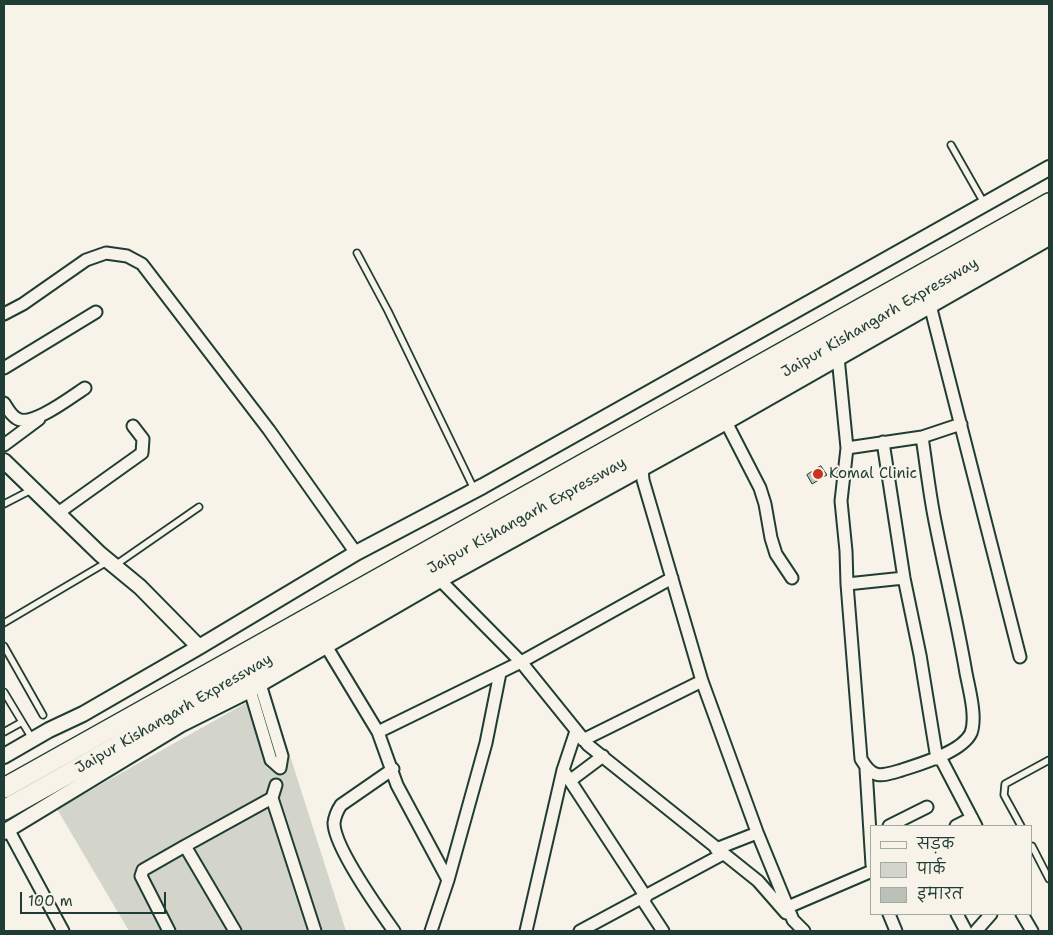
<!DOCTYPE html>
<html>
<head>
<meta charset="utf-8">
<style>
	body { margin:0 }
	#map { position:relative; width:1053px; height:935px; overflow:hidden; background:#f7f3e8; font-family:"Shantell Sans","Playpen Sans Deva",sans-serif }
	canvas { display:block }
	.frame { position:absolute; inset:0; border:5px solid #1f3d34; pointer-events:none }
	.legend { position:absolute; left:870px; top:825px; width:162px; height:90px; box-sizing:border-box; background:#f7f3e8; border:1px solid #a1aaa0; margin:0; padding:6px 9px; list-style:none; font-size:15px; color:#1f3d34 }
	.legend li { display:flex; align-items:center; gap:10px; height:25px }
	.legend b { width:25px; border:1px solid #a1aaa0 }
	.scale { position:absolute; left:20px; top:892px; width:146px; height:22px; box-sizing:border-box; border:2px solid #1f3d34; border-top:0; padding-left:6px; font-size:15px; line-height:18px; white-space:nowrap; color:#1f3d34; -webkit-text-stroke:4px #f7f3e8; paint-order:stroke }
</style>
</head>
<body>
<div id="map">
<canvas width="1053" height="935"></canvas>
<div class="frame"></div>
<ul class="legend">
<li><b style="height:6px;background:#f7f3e8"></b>सड़क</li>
<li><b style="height:14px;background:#d3d5ca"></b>पार्क</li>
<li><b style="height:14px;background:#bbc1b6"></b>इमारत</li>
</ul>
<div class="scale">100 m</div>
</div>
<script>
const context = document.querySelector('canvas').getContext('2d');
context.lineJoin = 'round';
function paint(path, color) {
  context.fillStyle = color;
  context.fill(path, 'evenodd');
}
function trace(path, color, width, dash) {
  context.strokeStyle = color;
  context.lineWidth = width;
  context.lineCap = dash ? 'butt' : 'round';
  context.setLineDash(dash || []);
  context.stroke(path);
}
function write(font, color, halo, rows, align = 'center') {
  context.font = font + ' "Shantell Sans",sans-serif';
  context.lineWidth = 4;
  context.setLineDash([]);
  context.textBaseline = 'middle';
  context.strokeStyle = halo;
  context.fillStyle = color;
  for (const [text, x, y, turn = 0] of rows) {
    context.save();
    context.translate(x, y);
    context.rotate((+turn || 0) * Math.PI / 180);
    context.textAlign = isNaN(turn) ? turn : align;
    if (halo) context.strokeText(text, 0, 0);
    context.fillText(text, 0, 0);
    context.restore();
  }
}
paint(new Path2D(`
	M269 690 346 931H129L57 809Z`), '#d3d5ca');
const building = new Path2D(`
	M821 466 827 475 812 484 807 475Z`);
paint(building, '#bbc1b6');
trace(building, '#1f3d34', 1);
const service = new Path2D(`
	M951 145 984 203
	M357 253 388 311 475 491
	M4 504 33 489
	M114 566 199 507
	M4 623 107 562
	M4 646 43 715
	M4 692 33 740
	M4 732 22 722
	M1021 826 1004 795 1005 784 1049 760
	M1032 846 1049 879`);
const minor = new Path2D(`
	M930 305 1020 657
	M4 314 23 304 86 260 106 253 127 256 142 264 269 430 356 553
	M838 357 847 448 922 437 961 424
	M4 368 96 312
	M4 403C7 408 11 415 16 418 31 429 72 396 85 388
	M726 422 760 488 765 504 771 538 776 554 792 578
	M883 442 904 578 920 655 937 759
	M4 445 39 419
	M642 468 643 480 702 681 757 832 793 920 804 931
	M58 513 142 453 143 439 133 426
	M904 578 847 584 861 759C873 780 881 776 902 770 920 764 962 752 971 733 977 717 969 689 966 673 957 620 944 568 934 516 929 490 926 463 922 437
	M440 580 521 662 588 745 758 881 786 913
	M847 584 846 551 841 501 847 448
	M326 646 378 732 397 785 448 880
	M250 690 271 760 280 768 282 756 260 684
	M378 732 521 662 672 578
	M583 740 702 681
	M940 757 976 826
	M393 769 341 805C337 811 335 815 334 823 334 847 379 910 394 931
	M866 769 872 865
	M563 770 646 897
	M571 780 603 756
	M276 785 272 798 315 931
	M889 826 927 807
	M956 826 972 818
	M8 829 63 931
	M716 849 757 833
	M642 899 663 931
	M788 907 872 871
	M889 914 896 931
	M957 914 966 931
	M1022 914 1032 931
	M169 931 141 876 143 870 185 846
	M235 931 185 846 272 798
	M431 931 448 880 486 743 500 673
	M526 931 563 770 576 731
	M580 931 723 854
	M976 931 991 914`);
const tertiary = new Path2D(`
	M4 461 100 554 140 587 199 647
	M4 756 49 730 83 714 199 647 356 553 483 486 1049 168
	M4 832 180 725 250 690 440 580 726 422 1049 238`);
const trunk = new Path2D(`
	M4 788 1049 203
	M4 810 883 317 1049 221`);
trace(service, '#1f3d34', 9);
trace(minor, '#1f3d34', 15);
trace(tertiary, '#1f3d34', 18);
trace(trunk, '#1f3d34', 22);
trace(service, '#f7f3e8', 5.5);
trace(minor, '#f7f3e8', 11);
trace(tertiary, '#f7f3e8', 14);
trace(trunk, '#f7f3e8', 19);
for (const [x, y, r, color] of [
	[818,474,6,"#c8321e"]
]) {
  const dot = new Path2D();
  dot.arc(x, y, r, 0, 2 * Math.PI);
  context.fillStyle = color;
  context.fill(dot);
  trace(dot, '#f7f3e8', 2);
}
write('15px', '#1f3d34', '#f7f3e8', [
	["Jaipur Kishangarh Expressway",880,318,-30],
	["Jaipur Kishangarh Expressway",527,516,-29],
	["Jaipur Kishangarh Expressway",174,714,-30]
]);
write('15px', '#1f3d34', '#f7f3e8', [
	["Komal Clinic",829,474]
], 'left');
</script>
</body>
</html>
